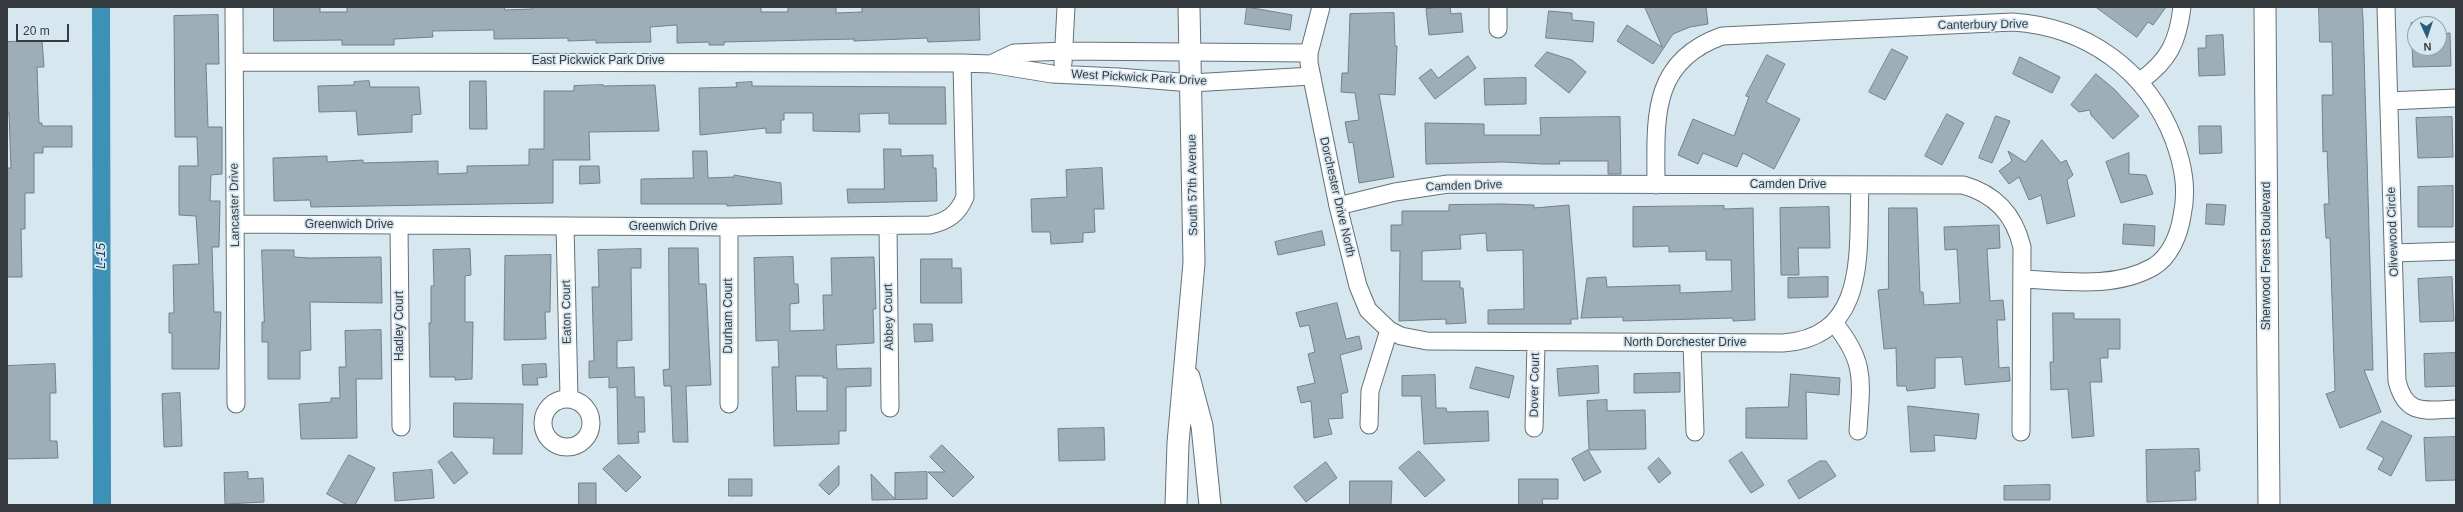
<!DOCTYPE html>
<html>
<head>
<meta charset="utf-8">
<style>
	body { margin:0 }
	#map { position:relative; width:2463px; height:512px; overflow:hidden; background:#d7e7f0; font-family:Helvetica,sans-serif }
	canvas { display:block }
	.frame { position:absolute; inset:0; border:8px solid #353b3f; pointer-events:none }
	.north { position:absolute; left:2407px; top:16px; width:40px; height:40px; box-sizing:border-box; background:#d7e7f0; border:1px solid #96a2a9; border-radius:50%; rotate:177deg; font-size:11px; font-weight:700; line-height:16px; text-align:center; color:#353b3f }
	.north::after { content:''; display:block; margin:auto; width:14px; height:18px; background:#265e78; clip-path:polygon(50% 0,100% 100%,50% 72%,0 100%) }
	.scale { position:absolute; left:16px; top:24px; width:53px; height:18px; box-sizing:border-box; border:2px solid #353b3f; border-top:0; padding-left:5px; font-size:12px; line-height:14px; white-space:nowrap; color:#353b3f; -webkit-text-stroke:3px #d7e7f0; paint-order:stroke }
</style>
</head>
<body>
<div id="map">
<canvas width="2463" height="512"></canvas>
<div class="frame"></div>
<div class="north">N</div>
<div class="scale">20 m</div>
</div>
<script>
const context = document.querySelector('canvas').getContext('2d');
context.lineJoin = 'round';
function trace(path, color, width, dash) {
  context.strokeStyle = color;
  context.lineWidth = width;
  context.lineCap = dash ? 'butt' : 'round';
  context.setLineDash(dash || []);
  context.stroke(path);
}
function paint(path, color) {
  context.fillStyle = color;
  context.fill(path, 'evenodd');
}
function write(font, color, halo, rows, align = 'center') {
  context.font = font + ' Helvetica,sans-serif';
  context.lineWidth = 3.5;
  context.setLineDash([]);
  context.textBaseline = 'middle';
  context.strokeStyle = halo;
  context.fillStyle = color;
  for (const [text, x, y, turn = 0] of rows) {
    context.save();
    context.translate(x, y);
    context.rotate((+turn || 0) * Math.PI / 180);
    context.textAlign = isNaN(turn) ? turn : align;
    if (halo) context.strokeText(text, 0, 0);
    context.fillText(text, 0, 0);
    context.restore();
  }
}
trace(new Path2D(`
	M101 7 102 505`), '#3d91b7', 18);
const building = new Path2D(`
	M274 7H320V12H347V7H504L505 10 532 9V7H761V12H788V7H836V13L862 12V7H979L980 40 928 42 927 38 854 41V39L724 42V45H709V42L677 43V25L650 27 651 42 596 43V40L568 41V38L494 39V30L432 31 433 37 394 39V45H342V40L274 41Z
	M1247 7 1292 15 1290 30 1245 24Z
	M1450 7 1451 14 1461 13 1463 32 1429 35 1426 9Z
	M1645 7H1706L1708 24 1690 27 1673 34 1653 64 1617 41 1627 25 1662 47Z
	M2096 7H2166L2153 25 2148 22 2137 37Z
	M2319 7H2362L2363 18 2373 370H2364L2381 412 2340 428 2326 394 2335 391 2330 238H2326L2324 204H2329L2327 151 2323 152 2322 95H2333L2332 42H2320Z
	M1549 11 1572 13V20L1594 22 1593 42 1546 38Z
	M1394 13 1395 46H1397L1395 95 1379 94 1394 177 1359 183 1353 142 1349 143 1345 122 1359 120 1355 93 1341 92 1342 73H1348L1350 14Z
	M218 15 219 64H206L208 127H222V174L211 175 210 201H220L219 247H212L214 312H221L219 369H172V333H169V313H174L173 265 199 264 196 216 179 215V166H198L197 137H175L174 16Z
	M2428 22V24H2415V48H2439V34L2450 33 2451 66 2413 67 2411 23Z
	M2223 35 2225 75 2199 76 2198 48H2206V36Z
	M42 41 44 67H37L39 123H42V126H72V147H43V153H34V193H25V229H21L22 277H7V168H11L9 113H7V42Z
	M1892 49 1908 57 1885 100 1869 92Z
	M1547 52 1572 60 1586 72 1569 93 1535 66Z
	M1767 55 1785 64 1766 102 1800 119 1774 169 1743 153 1737 167 1703 153 1698 164 1678 155 1693 119 1734 136 1749 97 1746 96Z
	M1468 56 1476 68 1435 99 1419 78 1431 69 1438 78Z
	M2020 57 2060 77 2052 93 2013 74Z
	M2096 74 2114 89 2139 116 2113 139 2091 115 2090 110 2079 112 2071 105Z
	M1526 78V104L1485 105 1484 79Z
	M369 81 370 87H419L421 114 412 115V132L358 135 356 111 319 112 318 86 354 85V82Z
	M470 81H486L487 129H470Z
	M752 82V86L945 87 946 124H889V113L859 114 860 132 813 131V113H784V120H781V133H766V128L700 135 699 88 737 87 736 83Z
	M603 85V86L655 85 659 131 589 132 590 160H553V203L311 207 310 200 274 201 273 158 327 156V162L363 160V163L438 161V174L467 173V166L529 165V149H544V91H574V86Z
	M1947 114 1964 123 1942 165 1925 156Z
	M1996 116 2010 121 1992 163 1979 158Z
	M1620 117 1621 174H1608V161H1559L1560 164H1542L1503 162 1426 164 1425 123 1484 124V135H1541L1540 118Z
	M2452 117 2453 157 2418 158 2416 118Z
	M2199 126H2221L2222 153 2200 154Z
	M2042 140 2061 163 2066 160 2073 175 2067 180 2075 216 2047 224 2041 195 2029 200 2019 177 2009 184 1999 171 2012 161 2008 151 2025 162Z
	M884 149H901V156L933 155V168H936L937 201 848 203 847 189H884Z
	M693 151H707L708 178 734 177V175L781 183 782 204 727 206V204H641V179L693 178Z
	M2129 153V174L2146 175 2153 194 2121 203 2106 162Z
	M580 166H599L600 183 580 184Z
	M1102 168 1104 209H1094L1095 232 1083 233V242L1051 244 1050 232H1032L1031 199 1067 197 1066 170Z
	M2453 186V227H2418V187Z
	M1502 204 1534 205V208L1569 205 1578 319H1571V324H1488V310L1524 309 1523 250 1487 251 1486 233 1460 235 1461 249 1422 251V281H1460V288H1463L1466 323 1446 324V319L1399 321 1400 251H1391V225H1402V211H1449V205Z
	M2207 204 2226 205 2224 225 2206 224Z
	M1724 206V209L1753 208 1755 320 1733 321V318L1623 321V317L1581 318 1587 278 1606 277 1607 287 1680 285V293L1732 291 1731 260H1706V251L1669 252V246L1633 247V207Z
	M1829 207 1830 248H1798L1799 275H1781L1780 208Z
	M1889 208H1917L1920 292H1923L1924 305 1960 303 1957 249 1945 250 1944 227 1999 225 2000 248 1987 249 1990 301 2003 300 2005 320H1997L1999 368 2009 367 2010 381 1965 385 1962 357 1935 358V388L1907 391 1906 386H1897L1896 348 1884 349 1878 290 1888 289Z
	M2124 224 2155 226 2154 246 2123 244Z
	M1322 231 1325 245 1278 255 1275 242Z
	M669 248H698L699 284H706L711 385 686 386 688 442H673L671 386H664L663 370 669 369Z
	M470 249 471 275 465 276V322H473L472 379 455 380V377H430L429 323H431V286H434L433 250Z
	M641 249V268H631L632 340 617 341V368L634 367 635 397H644L645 432H638L639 443 618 444 617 387 609 388V377L589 378V361H594L592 287H599L598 250Z
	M262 250H294V257L309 258 381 257 382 303 310 302 311 350 300 351V379H268V342H262V322H264Z
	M551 255 550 312H545L546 339 504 340 505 256Z
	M793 257 794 284H798L799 303 790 304V331L824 330 823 295H832L831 258 874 257 876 309H873L874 343 836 345 837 369 871 368V386L846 387V431H839V444L774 446 772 367H779L778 340 756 341 754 258ZM796 376H823V378H827V411H797Z
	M921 259H952V268H961L962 303H921Z
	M1828 277V297L1788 298V278Z
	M2452 277 2454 321 2420 322 2418 279Z
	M1337 303 1346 339 1359 336 1362 349 1340 355 1348 392 1341 394 1343 418 1328 419 1332 434 1314 438 1311 401 1301 403 1297 387 1315 383 1308 354 1315 352 1309 325 1300 327 1296 313Z
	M2053 313H2074V319H2120V349H2108V358H2100L2102 382H2090L2094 436 2072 438 2068 389 2051 390 2050 362H2053Z
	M914 324H932L933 341 915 342Z
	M381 330 382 379H356L357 438 301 439 299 404 331 402V398H340L339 367H346L345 331Z
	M2456 353V386L2425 387 2424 354Z
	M55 364 56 393H50V441H57L58 458 7 459V366Z
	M546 364 547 377 537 378 538 385H523L522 365Z
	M1598 366 1599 393 1559 396 1557 369Z
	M1476 367 1514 376 1509 398 1470 388Z
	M1680 373V392L1634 393V374Z
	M1791 374 1840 378 1839 395 1806 392 1807 439 1746 438V408L1788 407Z
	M1435 375 1436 408H1446L1447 412 1488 411 1489 441 1424 444 1421 396H1402V376Z
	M180 393 182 446 164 447 162 394Z
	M1607 400V411L1645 410 1646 449 1589 450 1587 401Z
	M454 403 523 404 522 454H493L494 438 454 437Z
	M1908 406 1979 414 1976 439 1934 435 1935 451 1911 452Z
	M2382 421 2412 436 2391 476 2378 469 2384 458 2367 449Z
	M1104 428 1105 460 1059 461 1058 429Z
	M2456 437V480L2426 481 2424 438Z
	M942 445 974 477 953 497 928 472H945L930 457Z
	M2199 449 2200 471H2195L2196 500 2147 502 2146 450Z
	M1588 450 1601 472 1584 481 1572 459Z
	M1419 451 1445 480 1425 497 1399 468Z
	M452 452 468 473 454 484 438 462Z
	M1742 452 1764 485 1751 493 1729 461Z
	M349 455 375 468 355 505H347L327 494Z
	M619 455 641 477 626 492 603 469Z
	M1659 458 1671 473 1659 483 1648 468Z
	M1820 461H1826L1836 476 1799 499 1788 481Z
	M1326 462 1337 478 1306 502 1294 487Z
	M839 466V485L829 495 819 485Z
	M432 470 434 498 395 501 393 473Z
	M248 472V479L263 478 264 502 225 504 224 473Z
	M927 472V499L872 500 871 474 895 499V473Z
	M729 479H752V496H729Z
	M1519 479H1558V499H1542L1543 505H1519Z
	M1350 481H1392L1391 505H1350Z
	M579 483H596V505H579Z
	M2050 485V500H2004V486Z`);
paint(building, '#9eaeb6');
trace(building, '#728189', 1);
const minor = new Path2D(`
	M234 7 236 404
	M1321 7 1309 53V63L1338 206 1358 286 1368 310 1389 330 1401 336 1427 341 1783 343C1870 337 1857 248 1860 185
	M1498 7V29
	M2386 7 2397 381C2406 417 2426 410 2456 409
	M234 62 962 63 991 64 1052 74 1118 77 1191 83 1312 76
	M1063 63 1066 7
	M991 64 1014 53 1065 51 1309 53
	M2140 81C2169 61 2178 41 2182 7
	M2389 101 2456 98
	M1656 185C1656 121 1649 62 1722 36L2013 22C2087 27 2147 70 2174 140 2183 165 2188 189 2182 216 2179 235 2170 257 2153 267 2114 289 2065 281 2023 279
	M1338 206 1395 192 1448 184 1963 185C1995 194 2014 214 2022 247L2021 432
	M235 224 729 227 930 225C948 221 958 214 965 197L962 63
	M399 225 401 427
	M565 226 569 398
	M888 226 890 408
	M2393 253 2456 251
	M1834 323C1867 363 1861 382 1858 431
	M1692 343 1695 432
	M543 423a24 24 0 1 1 48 0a24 24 0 1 1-48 0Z
	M729 404V227
	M1369 425 1370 391 1389 330
	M1534 428 1536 342`);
const tertiary = new Path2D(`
	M2265 7 2269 505
	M1189 377 1202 426 1210 505
	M1176 505 1178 443 1194 263 1189 7`);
trace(minor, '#637179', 19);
trace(tertiary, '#637179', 23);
trace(minor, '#fff', 17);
trace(tertiary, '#fff', 21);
write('12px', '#353b3f', '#d7e7f0', [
	["Canterbury Drive",1983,25,-1],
	["East Pickwick Park Drive",598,61],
	["West Pickwick Park Drive",1139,78,3],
	["South 57th Avenue",1193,185,-91],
	["Camden Drive",1788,185],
	["Camden Drive",1464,186,-2],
	["Dorchester Drive North",1337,197,77],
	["Lancaster Drive",235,205,-91],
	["Greenwich Drive",349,225],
	["Greenwich Drive",673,227],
	["Olivewood Circle",2393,232,-92],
	["Sherwood Forest Boulevard",2267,256,-90],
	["Eaton Court",567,312,-91],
	["Durham Court",729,316,-90],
	["Abbey Court",889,317,-91],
	["Hadley Court",400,326,-90],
	["North Dorchester Drive",1685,343],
	["Dover Court",1535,385,-89]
]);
write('italic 13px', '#193e4f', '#d7e7f0', [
	["L-15",101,256,-90]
]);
</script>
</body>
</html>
